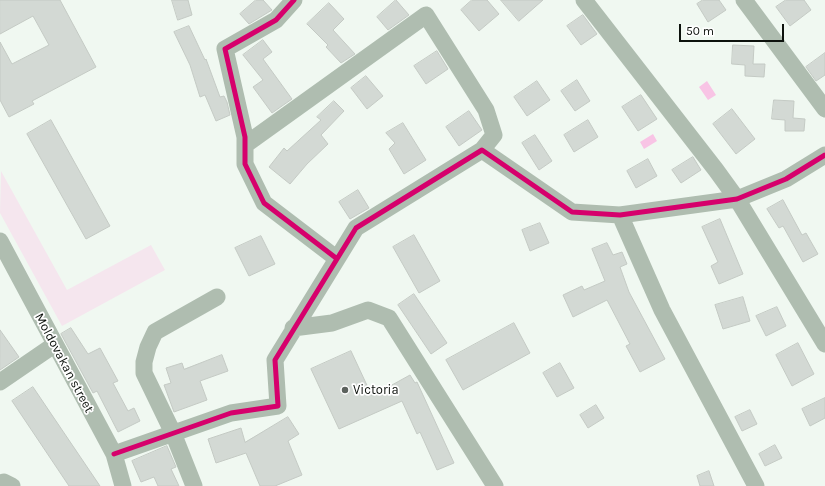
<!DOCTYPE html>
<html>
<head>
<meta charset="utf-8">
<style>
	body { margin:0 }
	#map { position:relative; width:825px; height:486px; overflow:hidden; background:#f0f8f1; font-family:Karla,sans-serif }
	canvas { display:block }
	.scale { position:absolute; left:679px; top:24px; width:105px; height:18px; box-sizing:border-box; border:2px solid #0d120d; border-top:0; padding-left:5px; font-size:12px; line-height:14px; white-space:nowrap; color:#0d120d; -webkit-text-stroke:3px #fff; paint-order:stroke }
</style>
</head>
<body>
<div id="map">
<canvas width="825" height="486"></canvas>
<div class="scale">50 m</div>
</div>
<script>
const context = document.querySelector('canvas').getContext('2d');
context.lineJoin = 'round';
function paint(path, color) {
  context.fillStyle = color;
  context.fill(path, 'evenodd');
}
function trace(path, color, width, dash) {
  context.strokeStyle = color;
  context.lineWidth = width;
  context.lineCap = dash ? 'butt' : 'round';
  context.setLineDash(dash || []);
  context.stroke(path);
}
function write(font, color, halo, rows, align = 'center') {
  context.font = font + ' Karla,sans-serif';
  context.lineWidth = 3.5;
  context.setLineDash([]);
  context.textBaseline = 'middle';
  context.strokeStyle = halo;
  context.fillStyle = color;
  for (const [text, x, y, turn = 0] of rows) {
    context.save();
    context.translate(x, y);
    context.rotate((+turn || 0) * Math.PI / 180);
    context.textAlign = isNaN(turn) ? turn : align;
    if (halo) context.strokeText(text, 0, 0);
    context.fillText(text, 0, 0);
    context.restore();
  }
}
paint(new Path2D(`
	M1 171 67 290 151 245 165 270 62 326 0 213Z`), '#f5e6ee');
paint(new Path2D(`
	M707 81 716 95 708 100 699 87Z
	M653 134 657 141 644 149 640 142Z`), '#f8c4e5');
const building = new Path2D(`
	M0 0H60L96 67 32 101 34 104 9 117 0 100V42L12 64 49 45 33 16 0 34Z
	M172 0H188L192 15 178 20Z
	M256 0H263L272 10 249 24 240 14Z
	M396 0 409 15 388 30 377 17Z
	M472 0H487L499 14 479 31 461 10Z
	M501 0H543L519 21Z
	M703 0H719L726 10 708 22 697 4Z
	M786 0H804L811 10 790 26 776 7Z
	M329 3 344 19 333 30 355 54 341 63 326 47 328 45 307 24Z
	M583 15 597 34 581 45 567 26Z
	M189 26 205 60 206 59 220 97 224 96 227 102 230 115 216 121 205 95 200 97 190 65 174 32Z
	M263 40 272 52 263 59 292 99 272 113 253 87 263 80 243 55Z
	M733 45 754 46 753 64H765L764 77 745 76V65L732 64Z
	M437 51 448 69 426 84 414 66Z
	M825 53V75L816 81 806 67Z
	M366 76 383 96 367 109 351 88Z
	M577 80 590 101 575 111 561 91Z
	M537 81 550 100 527 116 514 97Z
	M641 95 657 119 638 131 622 107Z
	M774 100 794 101 793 118 805 119 804 131H785V120L772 119Z
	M334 101 344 111 321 135 328 144 307 164 290 184 269 167 284 148 287 151 321 120 317 117Z
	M732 109 755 139 736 154 713 124Z
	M469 111 482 130 459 146 446 127Z
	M51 120 110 226 86 239 27 134Z
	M588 120 598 137 574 152 564 135Z
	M403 123 426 160 404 174 389 149 395 143 386 133Z
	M535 135 552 161 539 170 522 143Z
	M693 157 701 170 681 183 672 170Z
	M648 159 657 176 636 188 627 171Z
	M358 190 369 208 350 219 339 202Z
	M783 200 802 235 806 233 818 254 803 262 783 226 779 228 767 209Z
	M720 219 743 274 719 284 711 266 718 262 702 227Z
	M540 223 549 243 530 251 522 230Z
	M414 235 440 281 419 293 393 247Z
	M261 236 275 264 249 276 235 248Z
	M607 243 613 255 622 252 627 264 620 267 629 292 665 359 640 372 626 346 630 344 607 300 573 317 563 295 582 286 584 290 605 281 592 249Z
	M414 294 447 343 431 354 398 305Z
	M743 297 750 321 723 329 715 305Z
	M777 307 786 326 766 336 756 316Z
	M514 323 530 353 463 390 446 360Z
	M71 328 88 354 100 348 118 381 113 383 128 411 134 408 140 421 118 432 97 391 93 393 61 334Z
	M0 330 19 357 0 370Z
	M798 343 814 374 792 386 776 355Z
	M351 351 372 396 410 375 415 383 417 382 454 463 437 470 420 432 417 434 402 401 339 429 311 369Z
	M222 355 228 371 200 381 207 400 174 412 164 385 171 383 166 368 182 363 184 369Z
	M560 363 574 388 557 397 543 373Z
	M33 387 100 486H69L12 401Z
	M825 398V418L810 426 802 409Z
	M596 405 604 418 588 428 580 415Z
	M750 410 757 424 742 431 735 417Z
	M288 417 299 434 288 441 302 475 275 486H260L246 453 216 463 208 439 241 428 245 442Z
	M775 445 782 458 765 466 759 454Z
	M167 446 176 467 171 469 179 486H158L154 477 141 482 132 461Z
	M709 471 714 486H700L697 476Z`);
paint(building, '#d3d9d4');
trace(building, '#c4cac4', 1);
trace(new Path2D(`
	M294 0 276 20 225 49 245 137V164L264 203 336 258
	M584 0 716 170 737 199 825 344
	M744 0 825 109
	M245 145 426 15 486 110 494 135 482 150
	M620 215 662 310 756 486
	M0 241 114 454 123 486
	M293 328 332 323 368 310 389 318 495 486
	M0 382 54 345
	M114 454 231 413 278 406 275 360 356 228 482 150 572 212 620 215 737 199 786 179 825 155
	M0 483 4 482 12 486
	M194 486 173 433 144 373V362L148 347 155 332 217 297`), '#afbdb0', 17);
trace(new Path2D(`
	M294 0 276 20 225 49 245 137V164L264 203 336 258
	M114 454 231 413 278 406 275 360 356 228 482 150 572 212 620 215 737 199 786 179 825 155`), '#d6006c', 5);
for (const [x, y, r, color] of [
	[345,390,4,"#5c625d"]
]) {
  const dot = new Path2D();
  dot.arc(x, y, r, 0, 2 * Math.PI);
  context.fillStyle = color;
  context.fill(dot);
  trace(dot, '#fff', 1.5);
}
write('13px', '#0d120d', '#fff', [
	["Moldovakan street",64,363,62]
]);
write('13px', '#0d120d', '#fff', [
	["Victoria",353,390]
], 'left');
</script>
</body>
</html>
